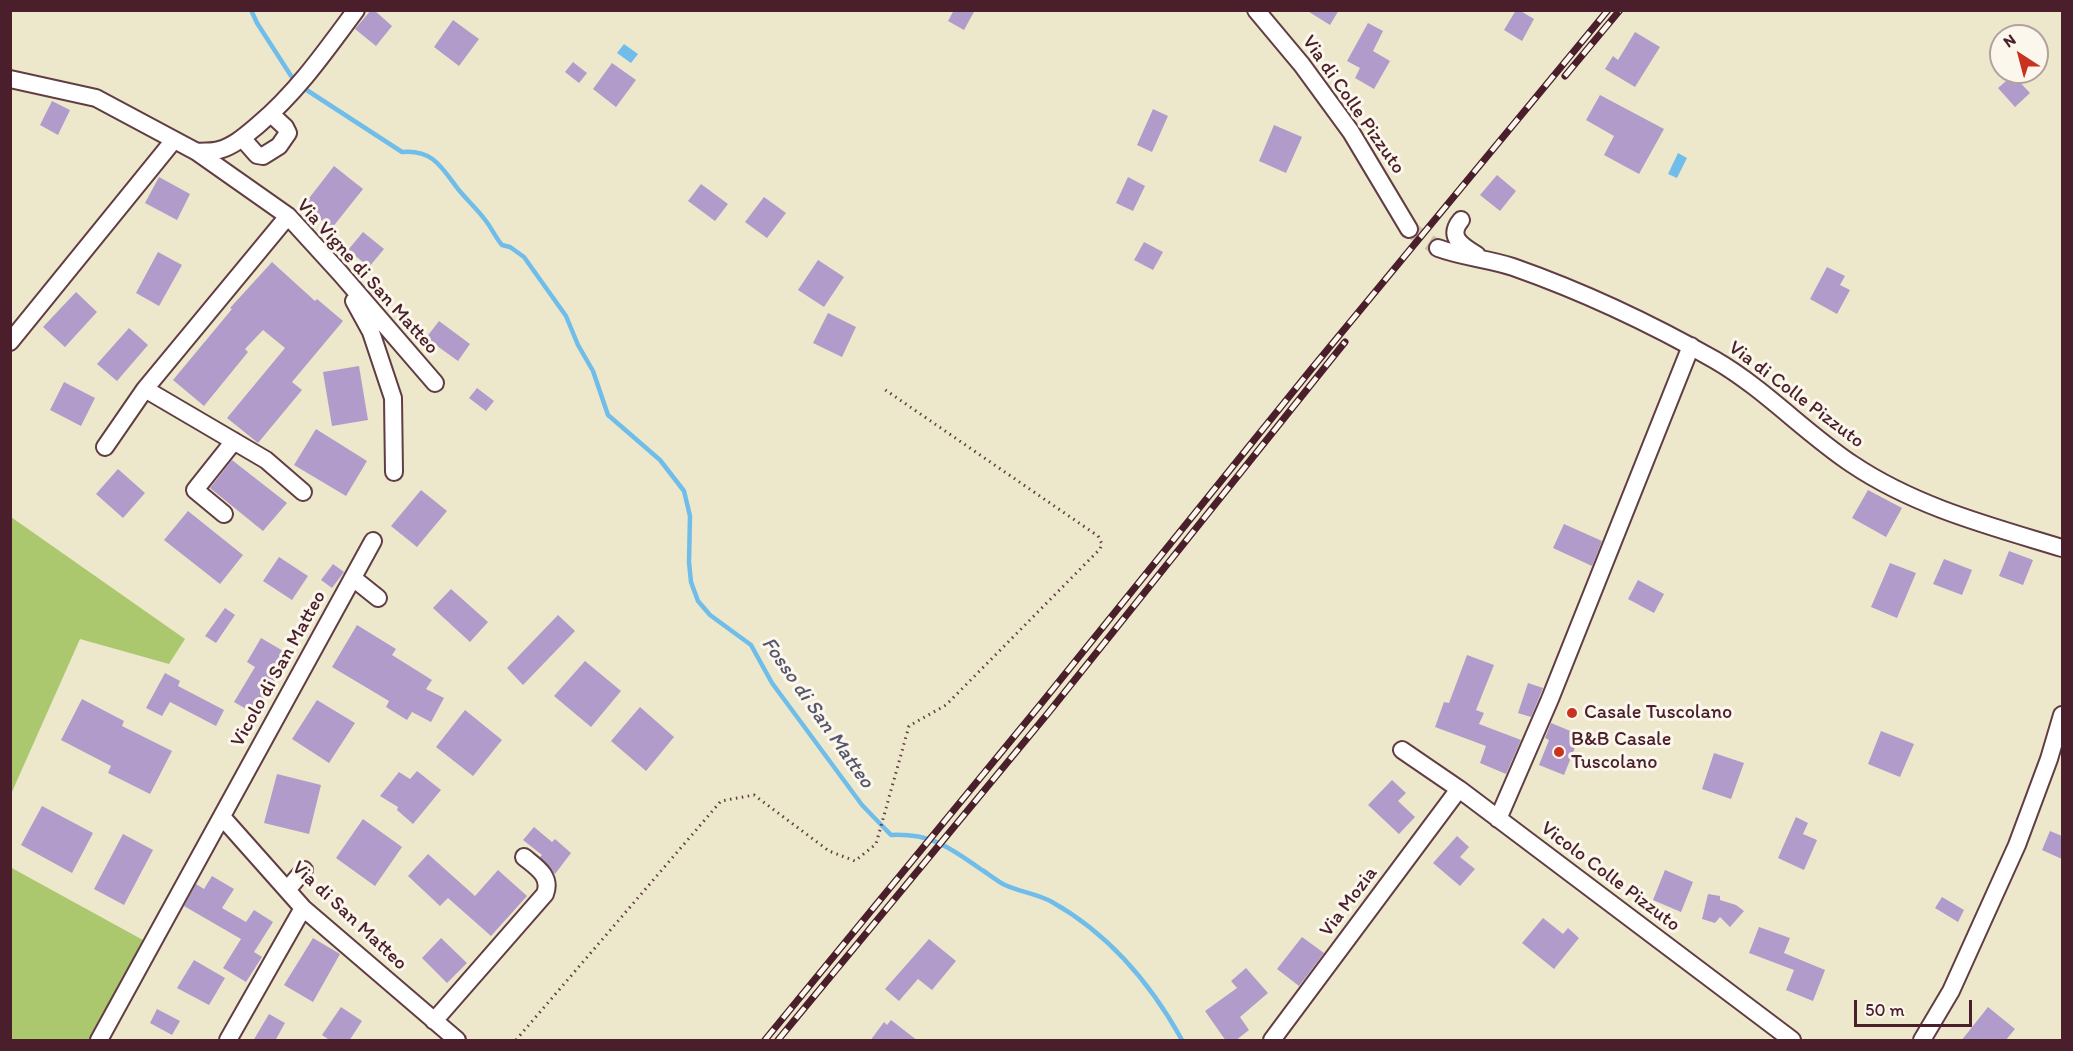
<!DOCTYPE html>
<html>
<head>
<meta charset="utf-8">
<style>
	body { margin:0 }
	#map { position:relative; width:2073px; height:1051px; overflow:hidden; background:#ede8cc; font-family:Itim,sans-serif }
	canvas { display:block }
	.frame { position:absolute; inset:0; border:12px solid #4a1f2b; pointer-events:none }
	.north { position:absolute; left:1989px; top:24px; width:60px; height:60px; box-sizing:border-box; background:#fbf7ec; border:2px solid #b4a19f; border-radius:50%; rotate:324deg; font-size:16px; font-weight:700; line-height:24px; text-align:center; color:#4a1f2b }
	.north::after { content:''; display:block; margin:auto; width:21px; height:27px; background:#c8321e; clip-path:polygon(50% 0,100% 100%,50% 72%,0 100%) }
	.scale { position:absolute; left:1854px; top:1000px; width:118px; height:27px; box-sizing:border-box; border:3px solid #4a1f2b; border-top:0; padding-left:8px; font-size:18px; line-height:21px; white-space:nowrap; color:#4a1f2b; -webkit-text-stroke:4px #fbf7ec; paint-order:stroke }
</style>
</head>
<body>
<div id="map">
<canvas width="2073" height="1051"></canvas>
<div class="frame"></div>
<div class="north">N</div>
<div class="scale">50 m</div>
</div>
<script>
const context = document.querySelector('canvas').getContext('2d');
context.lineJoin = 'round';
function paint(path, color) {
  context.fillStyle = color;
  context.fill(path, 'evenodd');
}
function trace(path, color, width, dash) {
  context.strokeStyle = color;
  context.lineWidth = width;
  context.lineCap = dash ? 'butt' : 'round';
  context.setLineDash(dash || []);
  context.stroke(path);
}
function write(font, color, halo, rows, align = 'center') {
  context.font = font + ' Itim,sans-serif';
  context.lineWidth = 6;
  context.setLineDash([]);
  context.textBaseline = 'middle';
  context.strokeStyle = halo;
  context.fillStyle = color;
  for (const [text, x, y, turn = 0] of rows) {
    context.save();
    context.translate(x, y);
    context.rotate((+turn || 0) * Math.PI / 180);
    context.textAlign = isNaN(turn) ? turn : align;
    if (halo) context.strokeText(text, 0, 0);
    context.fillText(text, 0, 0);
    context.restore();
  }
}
paint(new Path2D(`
	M11 517 185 639 169 664 80 639 11 794Z
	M10 867 152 945 106 1014 91 1040H11Z`), '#acc86e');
paint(new Path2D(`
	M624 44 638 54 631 63 617 53Z
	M1678 153 1687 158 1677 178 1668 174Z`), '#71bdea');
trace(new Path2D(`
	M251 10 257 23 295 82
	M302 87 402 152C433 149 442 168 458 189 467 200 478 210 486 221 492 229 496 238 502 245L510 247 524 257 566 316 578 345 593 371 608 415 660 460 684 491 690 516 689 562 691 582 698 601 710 615 751 645 772 683 862 805 891 835C932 833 950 848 982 870 990 875 997 881 1005 885 1020 892 1038 894 1052 902 1109 934 1151 984 1182 1040`), '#71bdea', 4.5);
paint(new Path2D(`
	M371 10H374L392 26 376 46 355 29Z
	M954 10H975L964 30 948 21Z
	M1306 10H1339L1330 25Z
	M1516 10H1519L1534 19 1522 41 1504 30Z
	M453 20 479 39 459 66 434 47Z
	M1368 23 1383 31 1373 51 1390 61 1374 89 1355 78 1360 68 1347 61Z
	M1635 32 1660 47 1635 87 1605 69 1613 56 1618 60Z
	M573 62 587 73 579 83 565 72Z
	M612 63 636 80 616 107 593 89Z
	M2013 75 2030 93 2015 107 1998 88Z
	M1600 95 1664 129 1639 174 1604 155 1614 136 1586 120Z
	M52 101 70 110 58 135 40 125Z
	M1153 109 1168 116 1152 152 1137 145Z
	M1274 125 1302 137 1286 173 1259 161Z
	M334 166 363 189 332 228 303 206Z
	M1497 175 1516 191 1500 211 1480 195Z
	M159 177 190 194 177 220 145 203Z
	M1128 177 1145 186 1133 211 1116 203Z
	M701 184 728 204 715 221 688 201Z
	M764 197 786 213 767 238 745 222Z
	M363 232 384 249 369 267 348 250Z
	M1144 242 1163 252 1153 270 1134 260Z
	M158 252 182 265 159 306 136 293Z
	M818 260 844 277 824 307 798 290Z
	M272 262 315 301 317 299 343 321 292 382 302 390 258 443 227 418 285 348 263 330 245 349 248 352 204 406 173 380 232 309 230 308Z
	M1827 267 1845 276 1840 285 1850 290 1837 314 1810 299Z
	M76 292 97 312 65 347 43 327Z
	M828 313 856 327 842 357 813 343Z
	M439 321 470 344 458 361 426 338Z
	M129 328 148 345 117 381 97 364Z
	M359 366 368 420 332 426 323 372Z
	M64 382 95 398 81 426 50 410Z
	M477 388 494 401 486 411 469 398Z
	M316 429 367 461 346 496 294 465Z
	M232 460 287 503 263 531 210 488Z
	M118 469 145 493 123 518 96 494Z
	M421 490 447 511 417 547 391 526Z
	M1868 490 1902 508 1886 537 1852 518Z
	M188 511 243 555 220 584 164 540Z
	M1564 524 1602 541 1592 566 1553 548Z
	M2009 551 2033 560 2023 585 1999 576Z
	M279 557 308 576 292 600 263 581Z
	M1944 559 1972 570 1962 595 1933 584Z
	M1890 563 1916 573 1897 618 1871 607Z
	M333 564 344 572 332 588 321 580Z
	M1638 580 1664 594 1654 613 1628 599Z
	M451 589 488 622 470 642 433 608Z
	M225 608 235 615 216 643 205 636Z
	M558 615 575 631 523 685 507 668Z
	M357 625 396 649 392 655 432 680 426 689 444 698 431 722 412 712 407 720 386 707 389 701 332 667Z
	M261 638 290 655 255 714 234 702 255 667 247 662Z
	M1467 655 1494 665 1476 710 1484 713 1479 724 1521 740 1506 774 1480 763 1486 746 1435 727 1444 702 1449 703Z
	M585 661 621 691 591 727 554 696Z
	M165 673 180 681 178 686 224 710 216 726 170 702 162 716 146 708Z
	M1528 683 1543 688 1531 717 1518 713Z
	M82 699 124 721 122 726 172 751 150 794 108 773 111 766 61 740Z
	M317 700 355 723 329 763 292 739Z
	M640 707 674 737 646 771 611 741Z
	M465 710 502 740 473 776 436 747Z
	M1551 723 1580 735 1564 775 1539 765 1549 740 1545 738Z
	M1881 731 1914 744 1900 777 1868 764Z
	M1714 753 1744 763 1731 799 1702 789Z
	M417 771 441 790 413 824 397 810 398 807 380 796 399 772 410 779Z
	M277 774 321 785 309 834 264 823Z
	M1392 780 1406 793 1398 801 1415 817 1399 834 1368 805Z
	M42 806 93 833 72 873 21 845Z
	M1796 817 1808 823 1803 834 1817 840 1804 870 1778 858Z
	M363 819 402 847 375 886 336 858Z
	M534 827 552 842 555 839 571 853 555 874 540 857 542 855 523 840Z
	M2050 831 2062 836V859L2042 850Z
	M123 834 153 850 124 905 94 889Z
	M1457 836 1469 847 1460 857 1475 869 1460 886 1433 863Z
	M428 854 475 896 498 870 527 896 491 936 448 898 440 906 408 876Z
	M1665 870 1693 882 1681 912 1653 900Z
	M212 876 234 889 222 908 246 922 254 910 273 922 254 952 262 957 246 982 223 968 241 939 184 906 196 884 204 889Z
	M1708 894 1720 896V900L1736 905 1744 911 1730 927 1720 917 1715 923 1702 919Z
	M1942 897 1964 910 1958 922 1935 908Z
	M1543 918 1563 934 1568 928 1579 938 1554 969 1522 943Z
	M1759 927 1790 938 1784 953 1825 970 1813 1001 1786 990 1794 970 1749 953Z
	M1302 937 1324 953 1299 986 1277 969Z
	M313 938 340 954 313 1002 284 985Z
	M441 938 467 963 447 983 422 958Z
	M929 939 956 961 932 990 918 979 899 1001 885 989Z
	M194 960 225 978 209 1005 177 988Z
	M1246 968 1268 993 1240 1017 1249 1030 1235 1041H1226L1205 1011 1237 988 1231 981Z
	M341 1007 362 1021 349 1041H331L322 1035Z
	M1988 1007 2015 1029 2005 1041H1961Z
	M157 1009 180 1021 172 1035 150 1023Z
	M269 1014 285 1023 275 1041H253Z
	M891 1020 918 1041H870L884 1022 887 1025Z`), '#b09bcb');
trace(new Path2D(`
	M1409 229 1438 248`), '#ccc0ac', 16, [16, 8]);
const minor = new Path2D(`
	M1256 10 1302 65 1351 132 1409 229
	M10 79 96 98 197 152 288 216 340 273 435 383
	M242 138 257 155 263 156 279 146 288 133 285 127 271 114
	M197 152C204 151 213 152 219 150 234 146 246 135 258 125 297 92 325 52 356 10
	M288 216 145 389 266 460 303 492
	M1461 220C1447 237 1462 246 1477 255
	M1438 248C1462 257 1489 259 1513 267 1584 292 1650 323 1715 360 1765 389 1804 432 1852 464 1916 507 1990 526 2062 548
	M354 301 371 332 393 398 394 472
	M10 342 174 140
	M105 447 145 389
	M224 514 195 490 234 441
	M353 578 378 598
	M1402 750 1459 789 1792 1040
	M223 818 303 908 457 1040
	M1498 819 1550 699 1691 346
	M287 890 304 870
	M434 1021 545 894C552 876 536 867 524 857
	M99 1040 373 541
	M228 1040 303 908
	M1272 1040 1459 789
	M1922 1040 1951 991 2017 845 2049 759 2062 715`);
trace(minor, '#623d43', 20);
trace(new Path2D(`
	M516 1040 721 801 754 795 829 851 855 861 876 844 909 726 946 705 1100 549 1102 544 1098 536 884 389`), '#623d43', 3, [1.5, 4.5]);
trace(minor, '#fff', 16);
const rail = new Path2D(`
	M1565 76 1620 10
	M765 1040 1040 705 1309 372 1608 10
	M778 1040 1049 712 1345 342`);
trace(rail, '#4a1f2b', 7);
trace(rail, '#fbf7ec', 4.5, [14]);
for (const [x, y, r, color] of [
	[1572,713,6,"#c8321e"],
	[1559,752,6,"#c8321e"]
]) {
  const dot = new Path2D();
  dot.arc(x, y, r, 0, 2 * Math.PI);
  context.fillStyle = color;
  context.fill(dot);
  trace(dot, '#fbf7ec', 2);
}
write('20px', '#4a1f2b', '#fbf7ec', [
	["Via di Colle Pizzuto",1353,105,55],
	["Via Vigne di San Matteo",367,277,48],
	["Via di Colle Pizzuto",1796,395,37],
	["Vicolo di San Matteo",279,669,-61],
	["Vicolo Colle Pizzuto",1610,877,37],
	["Via Mozia",1349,902,-53],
	["Via di San Matteo",349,916,43]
]);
write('20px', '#4a1f2b', '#fbf7ec', [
	["Casale Tuscolano",1584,713],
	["B&B Casale",1571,740],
	["Tuscolano",1571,763]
], 'left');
write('italic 21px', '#58566e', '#fbf7ec', [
	["Fosso di San Matteo",817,713,55]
]);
</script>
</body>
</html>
